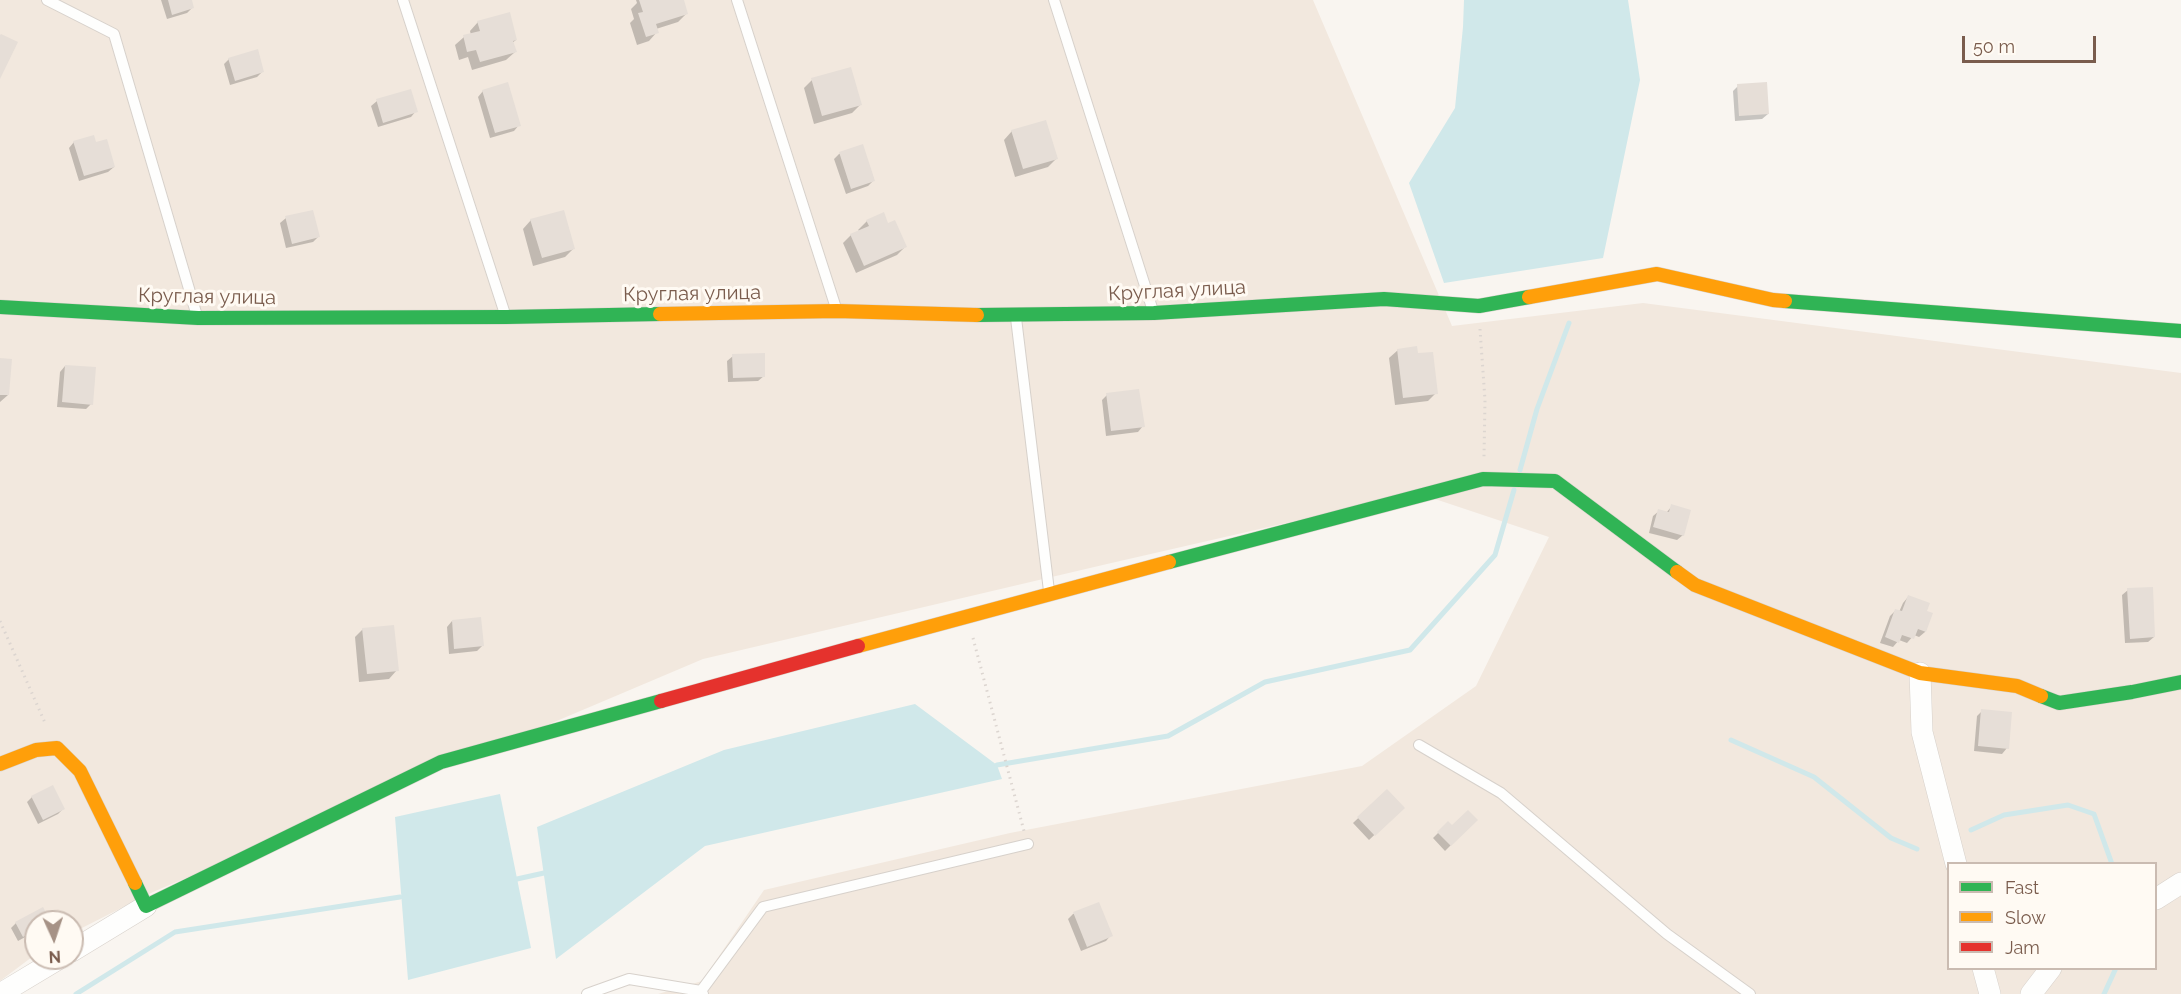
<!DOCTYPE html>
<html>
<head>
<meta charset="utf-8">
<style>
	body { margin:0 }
	#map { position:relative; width:2181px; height:994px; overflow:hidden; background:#f9f5f0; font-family:Raleway,sans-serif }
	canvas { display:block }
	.legend { position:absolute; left:1947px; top:862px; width:210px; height:108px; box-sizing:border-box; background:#fffaf3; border:2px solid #cabbb1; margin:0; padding:8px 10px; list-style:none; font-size:18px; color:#7a5c4d }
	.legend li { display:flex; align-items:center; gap:12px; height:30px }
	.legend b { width:30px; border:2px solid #cabbb1 }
	.north { position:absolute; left:24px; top:910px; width:60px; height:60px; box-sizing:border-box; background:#fffaf3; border:2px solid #cabbb1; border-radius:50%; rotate:177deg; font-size:16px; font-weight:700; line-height:24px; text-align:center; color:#7a5c4d }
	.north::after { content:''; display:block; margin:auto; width:21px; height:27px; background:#a69286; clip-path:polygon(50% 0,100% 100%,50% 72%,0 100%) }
	.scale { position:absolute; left:1962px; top:36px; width:134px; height:27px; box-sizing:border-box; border:3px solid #7a5c4d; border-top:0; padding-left:8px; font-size:18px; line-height:21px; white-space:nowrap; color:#7a5c4d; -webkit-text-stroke:4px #fffaf3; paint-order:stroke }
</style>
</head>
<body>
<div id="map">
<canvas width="2181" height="994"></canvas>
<ul class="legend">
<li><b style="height:8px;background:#30b455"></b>Fast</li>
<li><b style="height:8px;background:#ff9f0a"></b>Slow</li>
<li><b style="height:8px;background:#e5322d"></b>Jam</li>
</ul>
<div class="north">N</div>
<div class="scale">50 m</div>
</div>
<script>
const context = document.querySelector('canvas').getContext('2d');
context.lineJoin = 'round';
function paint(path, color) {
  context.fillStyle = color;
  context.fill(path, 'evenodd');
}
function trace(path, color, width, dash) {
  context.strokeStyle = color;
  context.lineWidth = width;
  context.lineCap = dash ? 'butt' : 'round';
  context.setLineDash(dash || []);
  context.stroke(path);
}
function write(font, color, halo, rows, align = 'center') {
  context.font = font + ' Raleway,sans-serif';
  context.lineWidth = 6;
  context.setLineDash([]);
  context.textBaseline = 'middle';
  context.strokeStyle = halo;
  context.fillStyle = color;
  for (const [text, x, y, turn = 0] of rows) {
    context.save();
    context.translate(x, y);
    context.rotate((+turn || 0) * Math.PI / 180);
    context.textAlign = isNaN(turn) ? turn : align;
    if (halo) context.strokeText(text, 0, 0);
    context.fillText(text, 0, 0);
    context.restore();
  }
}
paint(new Path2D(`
	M0 0H1313L1452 326 1643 303 2181 373V994H658L702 981 764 890 1010 833 1362 766 1476 686 1549 537 1417 493 1107 564 703 659 153 892 72 933V922H36V954L0 981ZM1948 864H2156V968H1948Z`), '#f2e8de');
paint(new Path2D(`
	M1464 0H1628L1640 80 1603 258 1444 283 1409 183 1455 108 1463 27Z
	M915 704 997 765 1002 779 705 846 556 959 537 827 724 750Z
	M500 794 531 948 408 980 395 817Z`), '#d0e8ea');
paint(new Path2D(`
	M161 0H190L192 8 187 13 167 19Z
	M636 0H682L687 13 678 22 656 29 657 32 649 41 637 45 630 23 634 19 631 9 637 3Z
	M478 22 516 40 512 43 515 52 506 60 472 70 468 57 459 60 455 45 464 37 471 35 470 31Z
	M229 59 262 72 257 77 230 85 224 64Z
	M812 80 861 104 852 113 814 124 804 88Z
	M1738 86 1768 114 1762 119 1735 121 1733 91Z
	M483 91 519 125 514 131 490 138 478 97Z
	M377 101 416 111 411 117 378 127 371 106Z
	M1012 131 1056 159 1048 167 1015 177 1004 140Z
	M74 142 95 144 114 167 108 172 79 181 69 148Z
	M862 146 874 180 868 186 846 194 834 159 839 154Z
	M286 218 318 237 313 242 286 248 280 223Z
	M531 220 574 248 565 257 533 266 523 229Z
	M867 221 888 225 905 247 897 255 856 273 843 243 851 235 859 231 858 230Z
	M1398 350 1417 355 1436 393 1428 401 1395 405 1389 358Z
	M733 356 764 376 758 381 728 382 727 361Z
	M0 359 8 395 0 402Z
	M65 366 91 404 86 409 57 407 60 372Z
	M1107 395 1143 426 1138 432 1106 436 1102 400Z
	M1672 506 1683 535 1677 540 1649 533 1653 516 1659 511 1666 513Z
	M2128 590 2154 637 2148 642 2125 643 2122 595Z
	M1908 597 1925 612 1931 614 1925 632 1919 637 1914 635 1907 643 1899 640 1893 647 1880 643 1890 616 1896 610 1899 612 1903 603Z
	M452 621 483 645 477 651 449 654 447 627Z
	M363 629 397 670 389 679 359 682 355 637Z
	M1982 711 2007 748 2002 754 1974 751 1977 716Z
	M1387 791 1403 808 1369 840 1353 823Z
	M32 797 63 809 58 814 38 824 27 802Z
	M1476 820 1445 851 1433 838 1448 823 1452 828Z
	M1098 904 1111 935 1106 941 1081 951 1068 919 1073 914Z
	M42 909 49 922H36V931L18 941 11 928 16 923Z`), '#0003');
trace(new Path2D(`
	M1520 470 1537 409 1569 323
	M1731 740 1814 777 1891 838 1917 849
	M997 765 1168 736 1265 682 1410 650 1495 555 1514 490
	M1971 830 2004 815 2068 805 2094 814 2112 864
	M517 879 544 873
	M76 994 175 932 400 897
	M2104 994 2116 968`), '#d0e8ea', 5);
paint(new Path2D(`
	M168 0H192L194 8 172 15Z
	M639 0H684L688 14 656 24 659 33 646 37 638 13 643 12Z
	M510 12 517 40 513 41 517 52 480 62 476 50 467 52 463 35 480 31 477 21Z
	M1 34 18 42 0 79V35Z
	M258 49 264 72 235 81 228 58Z
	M851 67 862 105 822 116 811 78Z
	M508 82 521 126 495 133 482 90Z
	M1767 82 1769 114 1739 116 1737 84Z
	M411 89 418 112 383 123 376 99Z
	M1046 120 1058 159 1023 169 1011 130Z
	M94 135 96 142 107 139 115 167 84 176 73 141Z
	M863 144 875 181 851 189 839 152Z
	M313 210 320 237 292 244 285 216Z
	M564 210 575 249 542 258 530 219Z
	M884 212 888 223 895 220 907 247 864 266 850 234 869 226 866 220Z
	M1417 346 1418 353 1433 352 1438 394 1403 398 1397 349Z
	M765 353V377L733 378 732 354Z
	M0 358 12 359 9 395H0Z
	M65 365 96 367 93 405 62 402Z
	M1139 389 1145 427 1111 431 1106 393Z
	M1671 504 1691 510 1684 536 1653 527 1658 509 1669 512Z
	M2153 587 2155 637 2130 639 2127 588Z
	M1908 595 1930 603 1927 611 1933 613 1926 632 1918 629 1914 639 1902 635 1899 643 1885 637 1895 609 1902 611Z
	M481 617 484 646 454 649 452 620Z
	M394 625 399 671 367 674 362 628Z
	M1981 709 2012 712 2009 749 1978 746Z
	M53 785 65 809 43 820 31 796Z
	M1387 789 1405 808 1375 836 1357 817Z
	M1468 810 1478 820 1451 846 1437 832 1448 821 1452 825Z
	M1099 902 1113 936 1087 947 1073 912Z
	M43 907 51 922H36V930L23 937 15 922Z`), '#e6ded7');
const lane = new Path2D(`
	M47 0 114 34 197 316
	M403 0 505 314
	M737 0 836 308
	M1054 0 1153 311
	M1016 318 1049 591
	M1419 745 1501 793 1667 934 1750 994
	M587 994 629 979 701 991
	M703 994 701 991 763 907 1028 844`);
const street = new Path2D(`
	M1920 673 1922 732 1956 864
	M2156 899 2181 883
	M72 951 146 906
	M1983 968 1990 994
	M0 994 60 958
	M2031 994 2051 968`);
const fast = new Path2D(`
	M1785 301 2181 331
	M0 307 198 318 506 317 660 314
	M977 315 1154 313 1384 299 1479 306 1529 297
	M1169 562 1483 479 1555 481 1677 572
	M2041 696 2059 703 2132 692 2181 682
	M135 883 146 906 441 762 661 701`);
const slow = new Path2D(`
	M1529 297 1657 274 1773 300 1785 301
	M660 314 837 311 977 315
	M1677 572 1695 585 1920 673 2017 686 2041 696
	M858 646 1169 562
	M0 764 36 750 57 748 80 771 135 883`);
const jam = new Path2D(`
	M661 701 858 646`);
trace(lane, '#d7d1cb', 12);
trace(street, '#d7d1cb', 22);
trace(fast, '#d9d2cb', 15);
trace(slow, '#d9d2cb', 15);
trace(jam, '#d9d2cb', 15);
trace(new Path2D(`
	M1480 329 1485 400 1484 457
	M0 621 46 725
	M973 638 1024 831`), '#dcd5d0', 3, [1.5, 4.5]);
trace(lane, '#fefefd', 10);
trace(street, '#fefefd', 21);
trace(fast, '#30b455', 14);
trace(slow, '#ff9f0a', 14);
trace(jam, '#e5322d', 14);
write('20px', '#7a5c4d', '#fffaf3', [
	["Круглая улица",1177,291,-3],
	["Круглая улица",692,294,-1],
	["Круглая улица",207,297,1]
]);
</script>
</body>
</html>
